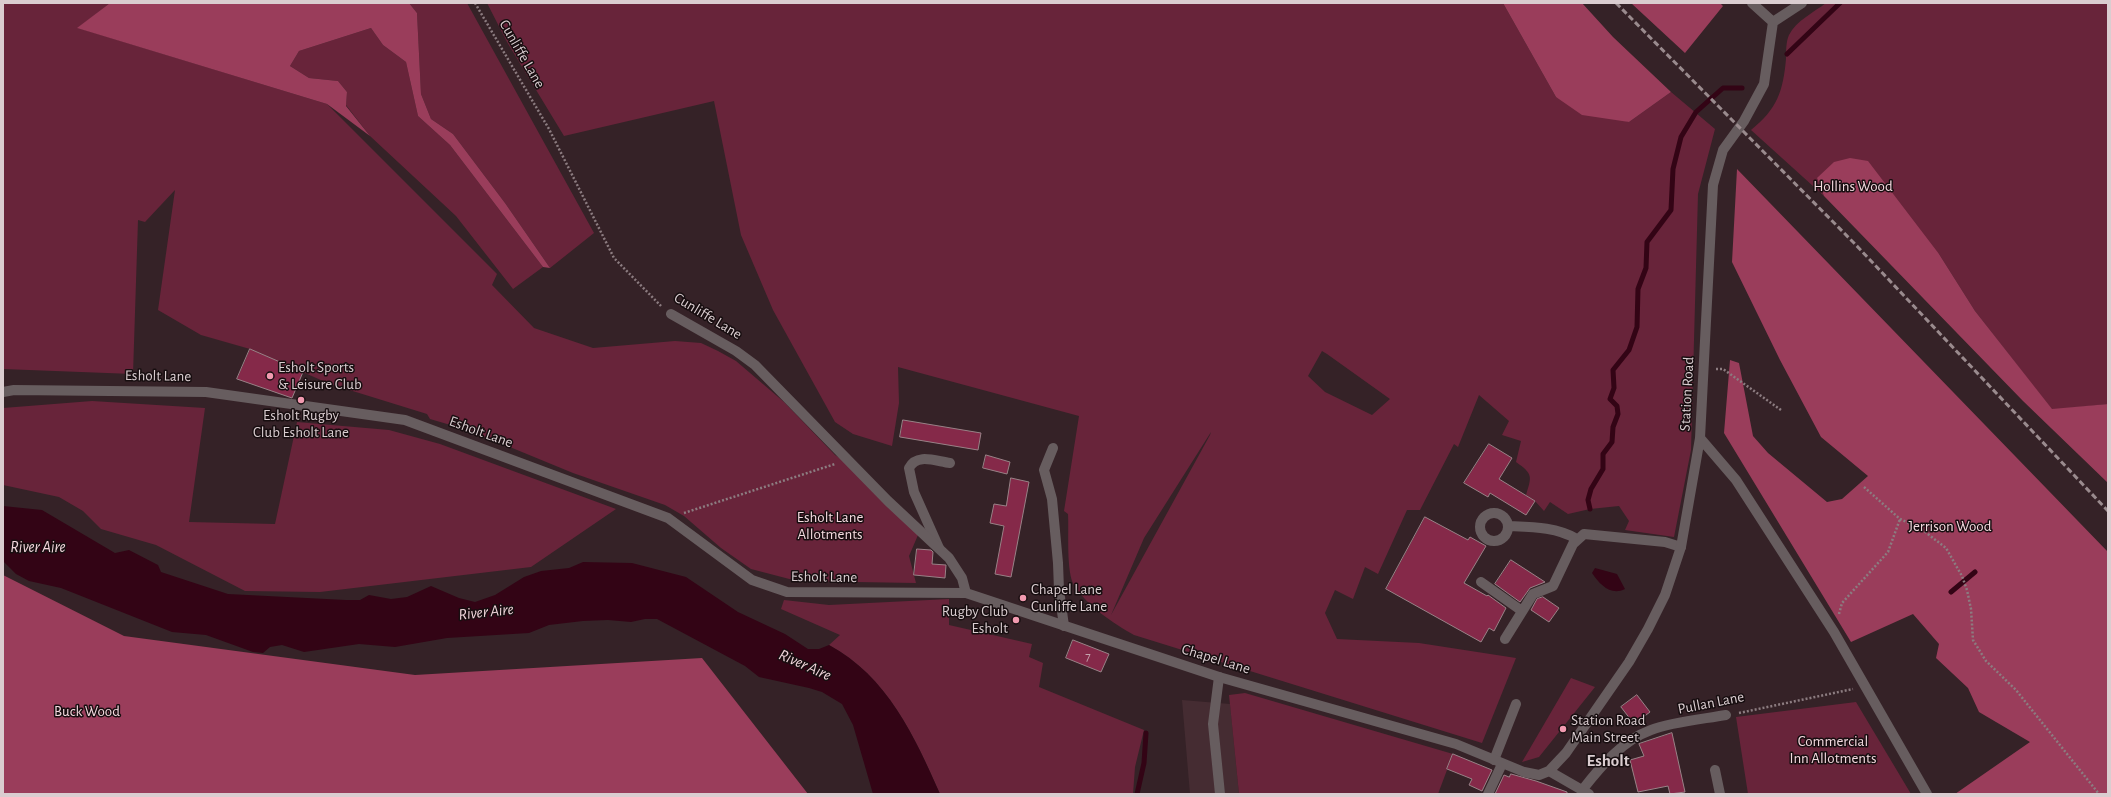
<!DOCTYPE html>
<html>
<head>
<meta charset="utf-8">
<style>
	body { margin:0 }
	#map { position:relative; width:2111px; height:797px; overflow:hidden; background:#352227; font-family:"Alegreya Sans",sans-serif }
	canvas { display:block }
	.frame { position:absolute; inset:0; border:4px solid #dacdd0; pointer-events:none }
</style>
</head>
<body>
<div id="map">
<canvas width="2111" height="797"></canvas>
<div class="frame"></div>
</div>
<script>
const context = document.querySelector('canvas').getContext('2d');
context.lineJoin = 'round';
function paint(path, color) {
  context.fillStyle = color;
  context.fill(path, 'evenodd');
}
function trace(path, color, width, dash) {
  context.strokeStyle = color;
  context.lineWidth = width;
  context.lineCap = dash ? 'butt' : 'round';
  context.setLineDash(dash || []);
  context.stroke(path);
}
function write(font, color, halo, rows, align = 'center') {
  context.font = font + ' "Alegreya Sans",sans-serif';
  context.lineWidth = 3;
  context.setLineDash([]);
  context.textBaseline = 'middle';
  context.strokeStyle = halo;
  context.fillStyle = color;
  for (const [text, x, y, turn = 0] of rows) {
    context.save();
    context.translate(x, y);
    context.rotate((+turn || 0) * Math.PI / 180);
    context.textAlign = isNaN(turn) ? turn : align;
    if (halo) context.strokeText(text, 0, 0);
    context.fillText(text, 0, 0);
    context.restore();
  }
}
paint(new Path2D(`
	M1182 700 1230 704 1239 794H1190Z`), '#452c32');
paint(new Path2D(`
	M3 3H110L78 28 327 104 497 274 492 285 534 328 593 348 675 341 701 343 718 351 736 361 784 402 835 455 844 461 918 535 909 556 916 583 797 581 751 569 721 548 684 516 665 505 573 473 471 431 430 419 427 414 330 384 250 349 201 335 158 310 175 190 145 222 138 220 133 374 3 369Z
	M409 3H467L594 233 550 268 505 203 453 134 431 119 421 94 417 13Z
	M487 3H1503L1556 97 1629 122 1671 92 1715 129 1698 194 1691 450 1674 537 1625 530 1629 521 1619 506 1590 509 1568 514 1550 502 1544 511 1535 501 1526 495C1532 476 1533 474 1516 462L1521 441 1502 435 1509 421 1479 395 1458 447 1454 444 1420 510H1407L1378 574 1365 567 1353 599 1335 590 1325 613 1337 639 1419 643 1516 658 1482 743 1134 635C1114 624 1086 605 1074 585 1066 572 1069 531 1068 514L1064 511 1079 416 898 367 899 403 892 446 853 434 835 422 773 310 741 235 714 101 564 136 507 42ZM1322 351 1327 354 1390 399 1372 415 1325 392 1308 376ZM1211 432 1210 435 1111 615 1144 538Z
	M1826 3H2108V404L2052 410 1975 311 1939 254 1817 178 1824 196 1751 130C1777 109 1783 92 1786 59 1786 52 1786 41 1789 35 1796 21 1814 12 1826 3Z
	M371 28 383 45 406 62 418 116 450 145 543 267 513 289 456 216 370 136 346 105 347 92 338 81 309 78 290 66 299 51Z
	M92 401 205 408 189 522 275 524 297 422 389 430 440 444 616 509 531 567 320 592 245 591 156 545 101 529 83 511 59 497 3 485V408Z
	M949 599V625L1032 644 1029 657 1043 663 1039 687 1144 730 1135 767 1133 794H940C915 737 887 676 829 645L840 635 781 609 784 600 829 605Z
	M1571 678 1595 687 1539 757 1522 762Z
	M1245 693 1453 754 1438 794H1239L1229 695Z
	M1856 702 1911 794H1748L1736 717Z`), '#68243a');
paint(new Path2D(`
	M110 3H409L417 13 421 94 431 119 453 134 505 203 550 268 543 267 450 145 418 116 406 62 383 45 371 28 299 51 290 66 309 78 338 81 347 92 346 106 370 136 327 104 77 28Z
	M1503 3H1582L1613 37 1671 92 1629 122 1582 115 1556 97Z
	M1631 3H1720L1723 6 1685 53Z
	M1850 158 1868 161 1939 254 1975 311 2052 409 2108 404V483L2023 401 1824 196 1817 178 1834 162Z
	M1737 169 2108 552V794H1955L2030 742 1979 712 1968 688 1936 658 1939 644 1913 614 1851 642 1724 433 1730 360 1739 363 1753 436 1768 453 1827 502 1842 499 1868 476 1821 437 1780 360 1732 262Z
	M3 575 124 636 415 675 702 658 808 794H3Z`), '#9a3d5b');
paint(new Path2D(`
	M3 506 42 510 115 553 129 550 158 565 161 572 228 594 346 600H360L369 595 391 599 407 597 431 586 459 598 475 602 495 595 524 577 541 571 569 568 583 562 632 563 686 577 738 612 785 634 808 649H819L829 645C887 676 915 737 940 794H873L853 725 842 704 822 692 809 688 759 677 745 666 657 619H645L631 622 608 620 583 621 549 625 529 633 447 638 395 647 359 644 304 652 282 645 270 647 263 653 253 652 206 635 172 632 61 588 29 581 16 574 3 561Z
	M1595 568 1617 574 1625 589C1611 596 1600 585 1592 573Z`), '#330415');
trace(new Path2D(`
	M1787 54 1840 3
	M1590 509 1588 500 1591 489 1603 469V454L1612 442 1613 427 1618 414 1617 406 1610 399 1614 388 1613 370 1629 350 1637 327 1638 289 1646 268 1647 242 1671 210 1673 169 1681 137 1696 112 1723 88H1742
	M1951 592 1975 572
	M1137 794 1144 763 1146 733`), '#330415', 5);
const building = new Path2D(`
	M250 349 303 372 292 398 237 379Z
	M903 420 981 433 978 450 900 437Z
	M1489 444 1512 458 1499 479 1535 501 1526 515 1490 493 1488 497 1464 483Z
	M986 455 1010 462 1007 474 983 468Z
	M1011 478 1029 482 1011 577 995 574 1004 526 990 523 994 504 1006 506Z
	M1425 517 1468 540 1470 537 1486 546 1464 583 1487 596 1488 595 1506 608 1494 631 1489 628 1481 642 1386 589Z
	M917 549 931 550 933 552 932 564 946 565 945 578 914 575Z
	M1511 560 1545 582 1530 588 1520 602 1495 584Z
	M1543 597 1559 608 1549 622 1531 610 1537 599Z
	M1073 640 1109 654 1101 672 1066 658Z
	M1637 695 1650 712 1634 724 1621 707Z
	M1672 733 1685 792 1670 794 1668 786 1638 792 1630 760 1644 756 1639 744Z
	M1453 754 1492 770 1482 791 1469 785 1472 779 1447 769Z
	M1511 774 1536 781 1567 792V794H1495L1504 775 1509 777Z`);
paint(building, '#852949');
trace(building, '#998287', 1);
trace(new Path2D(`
	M475 3 549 129 614 258 661 306
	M1716 369H1723L1781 410
	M1864 487 1900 519 1920 528 1946 548 1962 576 1967 590 1971 609 1973 640 1986 661 2016 690 2099 794
	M684 513 835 464
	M1839 614 1842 603 1888 552 1900 519
	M1739 713 1853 689`), '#8c7c80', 2.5, [2, 2]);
trace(new Path2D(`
	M1053 448 1044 470 1052 499 1058 563 1059 590 1064 626
	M1480 527a14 14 0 1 1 28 0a14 14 0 1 1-28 0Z
	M1509 526C1533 527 1556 527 1577 539
	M939 548 914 492 909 468C917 453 935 461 950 463
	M1481 582 1522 611
	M1505 639 1533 594 1553 586 1573 544 1584 534 1665 542 1681 547
	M1219 677 1213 724 1220 794
	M1494 760 1516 704
	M1715 770 1720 794`), '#675d5f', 10);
trace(new Path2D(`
	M1773 22 1802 3
	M671 314 736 351 755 365 888 501 949 558 962 578 966 593
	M3 392 14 390 206 392 405 420 668 518 752 580 787 592 966 593 1219 677 1456 744 1524 772 1539 775 1549 771 1566 753 1629 662 1648 629 1665 595 1681 547 1700 438 1713 185 1723 150 1744 121 1764 84 1773 22 1752 3
	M1700 438 1736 480 1834 632 1927 794
	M1549 771 1589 794
	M1583 789C1601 766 1623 740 1651 730 1672 722 1704 719 1726 715
	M1488 794 1502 764`), '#675d5f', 10);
trace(new Path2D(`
	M1616 3 1854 243 2108 511`), '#9a8b8e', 3, [6, 3]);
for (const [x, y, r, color] of [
	[270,376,4,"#f29ab0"],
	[301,400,4,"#f29ab0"],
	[1023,598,4,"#f29ab0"],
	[1016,620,4,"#f29ab0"],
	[1563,729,4,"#f29ab0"]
]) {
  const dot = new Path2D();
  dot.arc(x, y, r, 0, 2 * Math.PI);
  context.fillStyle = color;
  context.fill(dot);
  trace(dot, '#170e10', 1.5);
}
write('13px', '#c5a4ae', null, [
	["7",1088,656]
]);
write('15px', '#dacdd0', '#170e10', [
	["Cunliffe Lane",522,54,60],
	["Cunliffe Lane",708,316,31],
	["Esholt Lane",158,376,1],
	["Station Road",1687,394,-87],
	["Esholt Lane",481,432,20],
	["Esholt Lane",824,577,1],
	["Chapel Lane",1216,659,17],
	["Pullan Lane",1711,703,-11]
]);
write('15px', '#f4d9df', '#170e10', [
	["Hollins Wood",1853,186],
	["Esholt Lane",830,517],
	["Allotments",830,534],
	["Jerrison Wood",1950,526],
	["Buck Wood",87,711],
	["Commercial",1833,741],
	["Inn Allotments",1833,758]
]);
write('15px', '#dacdd0', '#170e10', [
	["Esholt Sports",278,367],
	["& Leisure Club",278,384],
	["Esholt Rugby",301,415,"center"],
	["Club Esholt Lane",301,432,"center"],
	["Chapel Lane",1031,589],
	["Cunliffe Lane",1031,606],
	["Rugby Club",1008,611,"right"],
	["Esholt",1008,628,"right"],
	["Station Road",1571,720],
	["Main Street",1571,737]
], 'left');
write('italic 16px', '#f2d6dc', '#170e10', [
	["River Aire",38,547],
	["River Aire",486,612,-6],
	["River Aire",805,665,24]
]);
write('bold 17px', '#dacdd0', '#170e10', [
	["Esholt",1608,761]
]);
</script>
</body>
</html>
